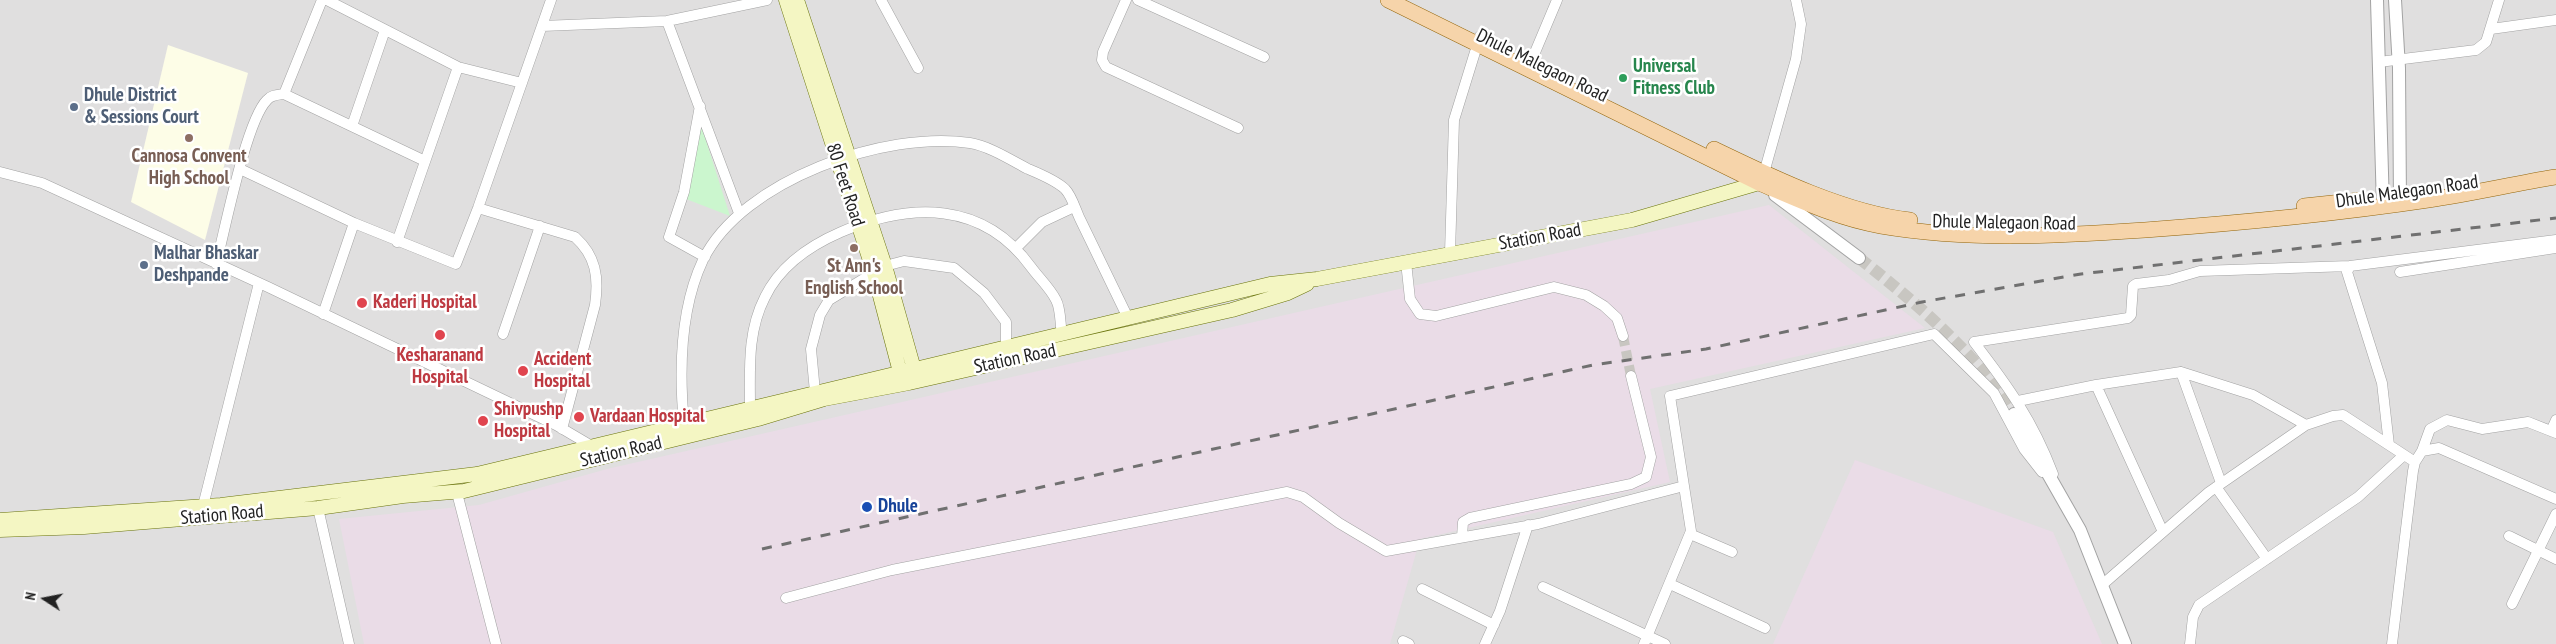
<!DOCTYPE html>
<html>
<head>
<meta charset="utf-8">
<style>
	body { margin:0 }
	#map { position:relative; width:2556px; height:644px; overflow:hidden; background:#f1efe9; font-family:"PT Sans Narrow",sans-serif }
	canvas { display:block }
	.north { position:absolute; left:20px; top:574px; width:50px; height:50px; -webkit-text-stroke:4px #fff; paint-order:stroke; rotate:281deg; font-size:14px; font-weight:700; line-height:20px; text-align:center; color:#222 }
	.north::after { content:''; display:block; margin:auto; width:18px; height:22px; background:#222; clip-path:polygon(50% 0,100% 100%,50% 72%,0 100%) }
</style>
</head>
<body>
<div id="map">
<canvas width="2556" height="644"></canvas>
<div class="north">N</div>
</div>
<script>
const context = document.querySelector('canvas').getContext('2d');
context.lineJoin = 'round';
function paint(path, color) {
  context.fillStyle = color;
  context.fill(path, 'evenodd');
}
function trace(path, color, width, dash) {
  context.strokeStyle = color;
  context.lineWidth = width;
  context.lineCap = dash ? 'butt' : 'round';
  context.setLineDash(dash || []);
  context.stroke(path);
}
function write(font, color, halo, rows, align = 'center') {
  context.font = font + ' "PT Sans Narrow",sans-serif';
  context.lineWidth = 5;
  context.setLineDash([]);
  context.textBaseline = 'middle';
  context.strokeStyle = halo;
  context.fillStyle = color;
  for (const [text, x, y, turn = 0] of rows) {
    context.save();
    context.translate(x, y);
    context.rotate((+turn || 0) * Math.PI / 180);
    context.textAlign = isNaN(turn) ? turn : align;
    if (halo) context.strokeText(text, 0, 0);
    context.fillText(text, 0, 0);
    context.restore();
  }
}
paint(new Path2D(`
	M0 0H2556V644H0Z`), '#e0dfdf');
paint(new Path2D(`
	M1769 205 1925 328 1650 389 1670 482 1420 539 1390 644H364L339 519 479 505 607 469Z
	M1855 460 2053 532 2102 644H1773Z`), '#eadce7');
paint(new Path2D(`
	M168 45 248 73 205 240 131 202Z`), '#fdfde7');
paint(new Path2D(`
	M701 125 730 216 686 199Z`), '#cbf6ce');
trace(new Path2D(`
	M1623 336 1631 376`), '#c8c6c1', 10, [10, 5]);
trace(new Path2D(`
	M1859 258C1915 302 1976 353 2014 414`), '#c8c6c1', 12, [12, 6]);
const minor = new Path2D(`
	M327 0 458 67 522 83
	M881 0 918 68
	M1126 0 1103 52 1102 60 1106 67 1238 128
	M1138 0 1264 57
	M667 21 739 213
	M542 26 667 21 767 0
	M2491 29 2556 20
	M2379 62 2476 50 2486 42 2499 0
	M1528 69 1557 0
	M284 94 322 0
	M700 106 684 192 669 237 705 257
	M352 126 385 30
	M240 169 354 223 456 264 478 208 551 0
	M0 172 42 183 268 287 556 425 595 448
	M1764 173 1796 59 1801 24 1796 0
	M478 208 575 237C596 256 599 277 595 305L562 429
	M397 242 458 67
	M1017 247 1042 222 1074 207
	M1450 253 1454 120 1480 36
	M1406 262 1410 299 1420 314 1436 316 1554 287 1586 295 1604 306 1617 318 1623 336
	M216 264C225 230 246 121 267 100 271 95 277 95 284 94L425 161
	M2400 272 2556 248
	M323 314 354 223
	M503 334 540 226
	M2181 372 2221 483
	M2096 385 2163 532
	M815 392 811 349 820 315 829 300 885 266 904 261 954 268 984 293 1006 322V347
	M2018 401 2096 385 2181 372 2253 395 2306 425 2333 416 2343 415 2415 462
	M750 408C750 369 747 332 765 297 780 266 811 245 841 232 911 202 983 201 1031 267 1039 278 1050 288 1056 300 1061 309 1060 324 1062 334
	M684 424C679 371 680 309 703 260 742 180 886 130 970 143 989 146 1011 160 1028 169 1040 174 1055 180 1065 189 1072 196 1076 211 1080 219 1096 252 1112 285 1128 318
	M2551 431 2556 420
	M2389 445 2382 383 2347 272 2350 266 2556 240
	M2422 451 2430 429 2447 420 2482 429 2528 422 2556 433
	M2053 474C2033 421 2008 386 1974 342L2128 318 2131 315 2133 286 2136 284 2169 280 2200 271 2350 266
	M2216 487 2267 559
	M457 493 496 644
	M203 506 259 283
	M318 508 349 644
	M1690 534 1732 552
	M2509 536 2556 559
	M1462 537 1463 522 1470 518 1631 484 1646 477 1651 457 1631 376
	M1670 584 1765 628
	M2102 585 2209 492 2306 425
	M1543 587 1665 644
	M1422 589 1494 625
	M786 598 892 570 1287 492 1303 497 1339 523 1386 551 1538 524 1684 486
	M2512 604 2556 514
	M1403 641 1409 644
	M1485 644 1500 611 1528 525
	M1644 644 1691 531 1670 396 1934 334 1994 393 2024 449 2042 472
	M2190 644 2193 617 2199 605 2358 497 2404 455
	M2392 644 2413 471 2415 462 2422 451 2439 448 2556 499`);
const tertiary = new Path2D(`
	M2377 0 2383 207
	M2395 0 2399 68 2400 204
	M1775 195 1859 258
	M2014 414 2080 530 2125 644`);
const secondary = new Path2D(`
	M786 0 874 273 900 372
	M797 0 885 266 914 369
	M0 520 221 505 477 474 1270 284 1317 279 1632 220 1759 183
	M0 530 84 527 318 508 403 496 464 491 758 419 824 399 909 383 1232 310 1288 293 1307 284`);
const primary = new Path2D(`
	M1388 0 1759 183C1799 200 1839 219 1881 226 1969 241 2057 236 2145 230 2240 223 2334 214 2428 200 2471 194 2513 184 2556 177
	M1714 149C1772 177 1846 213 1910 220
	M2304 206 2361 200`);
trace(minor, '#a3a3a3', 11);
trace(tertiary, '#a3a3a3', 14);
trace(secondary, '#6a740d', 15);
trace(primary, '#94660b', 16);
trace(minor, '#fff', 10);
trace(tertiary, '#fff', 12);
trace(secondary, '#f4f6c3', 14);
trace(primary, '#f6d4aa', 15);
trace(new Path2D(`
	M762 549 1593 365 1706 349 1922 302 2081 274 2556 218`), '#707070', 3, [10, 10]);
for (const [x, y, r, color] of [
	[1623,78,5,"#2e9e5b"],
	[74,107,5,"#5c6f8a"],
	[189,138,5,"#8d6e63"],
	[854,248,5,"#8d6e63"],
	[144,265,5,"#5c6f8a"],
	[362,303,6,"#e0444e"],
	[440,335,6,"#e0444e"],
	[523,371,6,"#e0444e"],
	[579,417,6,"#e0444e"],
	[483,421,6,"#e0444e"],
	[867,507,6,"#1a4fb4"]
]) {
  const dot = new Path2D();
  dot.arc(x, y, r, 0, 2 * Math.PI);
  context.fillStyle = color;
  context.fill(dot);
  trace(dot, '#fff', 2);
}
write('19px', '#222', '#fff', [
	["Dhule Malegaon Road",1542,66,26],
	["80 Feet Road",845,185,72],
	["Dhule Malegaon Road",2407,192,-8],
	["Dhule Malegaon Road",2004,223,1],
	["Station Road",1540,237,-10],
	["Station Road",1015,359,-12],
	["Station Road",621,452,-13],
	["Station Road",222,515,-5]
]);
write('bold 19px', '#27864d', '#fff', [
	["Universal",1633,67],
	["Fitness Club",1633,89]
], 'left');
write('bold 19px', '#4e5e75', '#fff', [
	["Dhule District",84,96],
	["& Sessions Court",84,118],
	["Malhar Bhaskar",154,254],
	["Deshpande",154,276]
], 'left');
write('bold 19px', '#785e54', '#fff', [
	["Cannosa Convent",189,157],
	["High School",189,179],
	["St Ann's",854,267],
	["English School",854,289]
]);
write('bold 19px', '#be3a42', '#fff', [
	["Kaderi Hospital",373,303],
	["Kesharanand",440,356,"center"],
	["Hospital",440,378,"center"],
	["Accident",534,360],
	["Hospital",534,382],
	["Shivpushp",494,410],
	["Hospital",494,432],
	["Vardaan Hospital",590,417]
], 'left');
write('bold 19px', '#164399', '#fff', [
	["Dhule",878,507]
], 'left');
</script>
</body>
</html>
